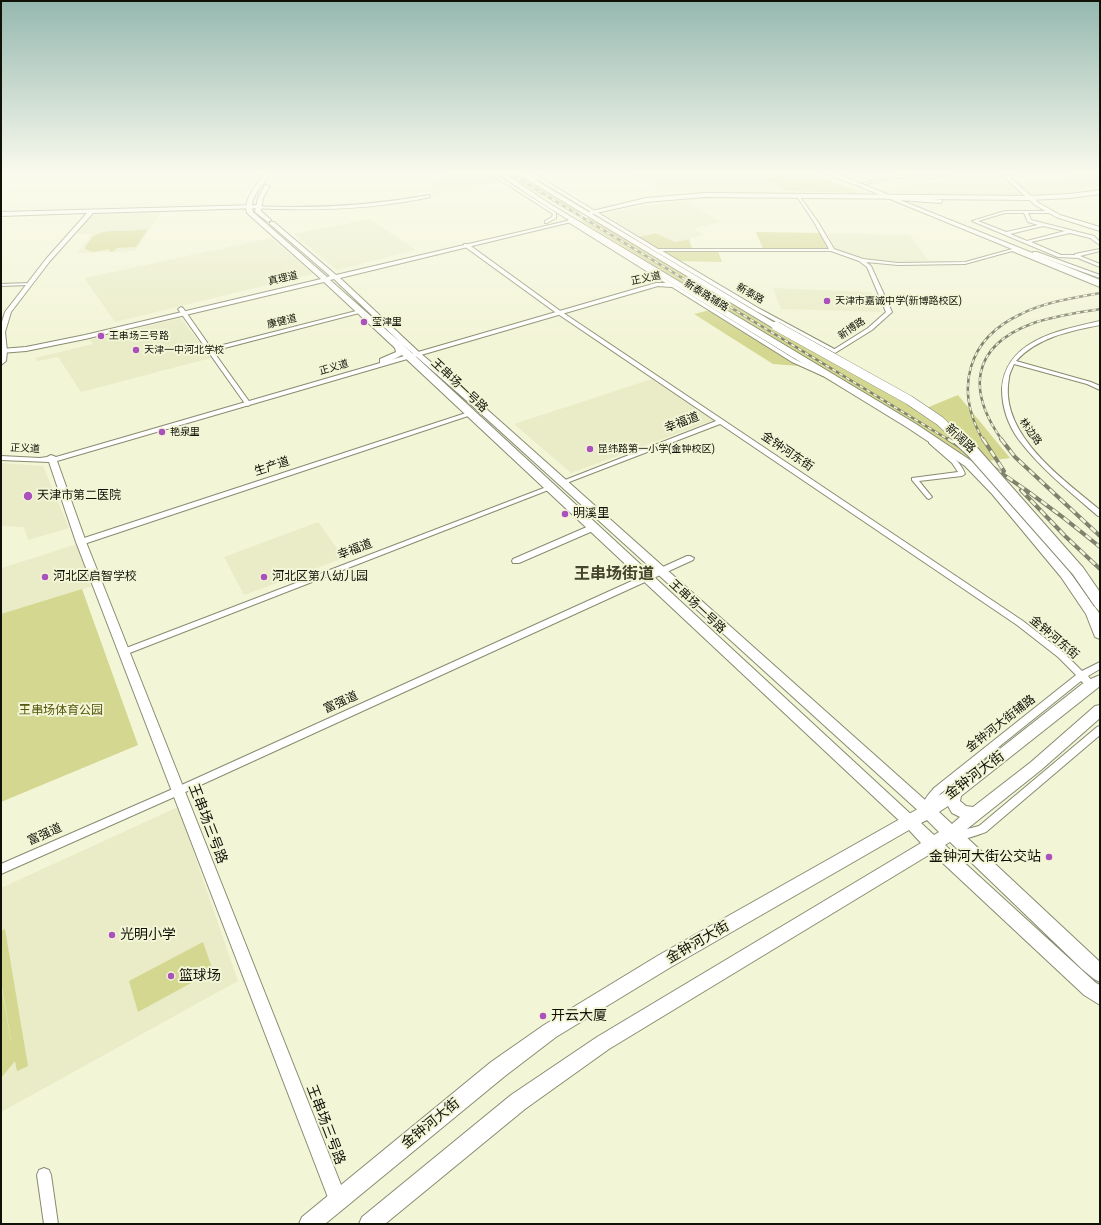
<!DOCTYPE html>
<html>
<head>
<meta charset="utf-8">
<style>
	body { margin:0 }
	#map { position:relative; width:1101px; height:1225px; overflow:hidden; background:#f3f5d7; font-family:Roboto,sans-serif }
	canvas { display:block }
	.frame { position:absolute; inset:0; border:2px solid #101107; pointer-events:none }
</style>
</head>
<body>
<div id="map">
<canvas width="1101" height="1225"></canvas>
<div class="frame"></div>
</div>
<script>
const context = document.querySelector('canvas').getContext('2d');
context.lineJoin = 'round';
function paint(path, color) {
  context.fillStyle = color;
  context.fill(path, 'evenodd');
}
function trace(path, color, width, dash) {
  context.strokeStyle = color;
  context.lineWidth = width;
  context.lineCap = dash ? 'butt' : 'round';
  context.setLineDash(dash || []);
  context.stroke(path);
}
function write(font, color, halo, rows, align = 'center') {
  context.font = font + ' Roboto,"Noto Sans SC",sans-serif';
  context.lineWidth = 4;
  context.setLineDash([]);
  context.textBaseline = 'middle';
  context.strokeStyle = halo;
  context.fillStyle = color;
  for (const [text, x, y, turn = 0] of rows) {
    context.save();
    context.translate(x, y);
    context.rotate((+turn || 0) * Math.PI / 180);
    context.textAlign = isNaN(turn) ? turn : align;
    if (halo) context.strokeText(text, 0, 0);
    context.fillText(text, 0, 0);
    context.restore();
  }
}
paint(new Path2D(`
	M462 174H488L502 181 431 195 436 177Z
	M632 174H813L826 179 760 178 788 191 725 190 671 193Z
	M1078 174H1100V187L1062 193 1021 195 906 194 886 189 917 183H1013L1011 181 1045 182Z
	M684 201 721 222 694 228 704 235 675 242 656 232 639 236 604 214 647 205Z
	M161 212 135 251 77 253 92 234H76L91 215Z
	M370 219 416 250 337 270 294 234Z
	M827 233 910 235 929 261 897 262 864 259 835 249Z
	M271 238 313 274 115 322 84 278Z
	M773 288 871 292 881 312 781 309Z
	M181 318 211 358 81 392 58 357 37 361 35 358 93 344 90 340Z
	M652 379 714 420 571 473 514 424Z
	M1 463 43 466 69 528 28 540 24 527 1 526Z
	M318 522 344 558 244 595 224 557Z
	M77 544 93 586 1 614 2 568Z
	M178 807 238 981 1 1112V888Z`), '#e9ecc7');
paint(new Path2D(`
	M505 174H517L580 210 581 212 576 214 570 212Z
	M768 178 826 179 857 191 856 193 788 191 764 179Z
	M591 218 666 264 919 411 958 395 1010 458 972 463 817 374 799 366 773 364 694 314 722 307 580 220Z
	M148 229 136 247 117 248 114 251 109 252 110 249 93 252 85 249C93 231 103 231 121 231 128 231 139 230 148 229Z
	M756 232 820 233 828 249H763Z
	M656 233 675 242 689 239 693 251H718L722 262 679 261 638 237Z
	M82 589 138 745 1 802V614Z
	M5 929 28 1066 17 1071 15 1061 1 1078V985L11 1042V1040L1 981V931Z
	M203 942 213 971 138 1012 129 981Z`), '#d3d78f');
const minor = new Path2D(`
	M491 174H495L556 213V218L547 223H545V221L552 217 553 214Z
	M529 174H534L658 249H829L814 222 796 195 798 194 818 222 834 249 863 259 898 263 965 262 1016 248 1018 249 1017 250 1100 284V287L1012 251 965 264 898 265 866 262 871 266 892 312 872 330 835 353 833 352V350L868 328 886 312 867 267 859 261 831 251H655Z
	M895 174 905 176 921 174 905 178 902 177 865 184 863 183 898 176Z
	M939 174H946L931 178 929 177Z
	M429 195 430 197C371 210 311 211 250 208L248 207 250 206C311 209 369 206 429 195Z
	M1005 211H1053L1052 213H1028L1031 220 1094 236 1100 242V245L1090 238 1070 233 1031 242 1061 255H1075V254L1100 249V251L1080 256 1100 264V267L1078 258 1058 257 972 221ZM1005 213H1024L1028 222 1038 225 1006 232 978 221ZM1043 226 1065 231 1027 241 1010 234Z
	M568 220H570L796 360 828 375 823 376 792 362 568 222Z
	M464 244H468L559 310 1023 621 1064 653 1082 671 1100 662V669L1088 676 1095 685 1094 687H1088L1081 681 940 794 934 802 932 814 928 815 924 814C920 803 927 796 934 788L1076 675 1058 657 1017 625 720 424 564 484H560V482L716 421 555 312 464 246Z
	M1033 252H1037L1100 275V278L1033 254Z
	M30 283V285H28L1 286V284Z
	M181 307 183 308 211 348 360 310 363 312 213 351 251 404 248 406 246 405 178 309Z
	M1100 321V325C1070 331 1038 337 1016 361L1091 382 1100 386V390L1087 384 1014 364C1012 369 1009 374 1009 378 998 434 1063 479 1100 510V516H1098C1070 492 1041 469 1019 440 1008 425 1002 407 1002 389 1005 340 1060 330 1100 321Z
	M469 412 472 414 471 415 84 544H78L77 542 78 540Z
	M931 440C942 444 962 463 965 474L962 476 919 481 932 497 929 499 927 498 912 480V478L958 472 952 463 929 443V441Z
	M549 486 551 487V489L127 654H121L120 652 121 650Z
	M589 526H592L596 528 595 530 519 563H513L512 561 513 559Z
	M687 556H690L694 558 693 560 181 794 1 874V864L175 788Z
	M1100 726V735L986 832C974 836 962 842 950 837L949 834 950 831 954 829H967L979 826 1097 727Z
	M44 1168 49 1170 51 1175 58 1224H44L37 1175 39 1170Z`);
const tertiary = new Path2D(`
	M1001 174H1006L1039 203 1060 215 1100 227V231L1056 217 1035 205Z
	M258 205 261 207 260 208 93 213 50 261 11 312 5 332 7 351 6 361 1 365V325L5 312 46 259 87 213 1 216V212Z
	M655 249H659L760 309 838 351 833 352 756 311 655 251Z
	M656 283H671L674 285 671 287 658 286 57 461 86 542 347 1200 344 1206 338 1209 332 1206 329 1200 76 542 49 462 1 460V456L40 458 47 457 51 455 56 457Z`);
const secondary = new Path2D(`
	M265 174H271C263 184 248 199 253 212L327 277 330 276 270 224V222H274L336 275 571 220V222L340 278 420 353 473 397 933 807 935 811 933 815 928 817 923 815 467 401 401 343 915 818 917 822 915 826 910 828 905 826 402 355 386 363H380V359L396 352 395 348 324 282 85 339 26 351 1 353V349L26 347 85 335 321 279 247 213C243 199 257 184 265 174ZM334 279 401 343 330 280Z
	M265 185 270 186 263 198 261 211 270 219 271 220 268 222 255 212 258 198Z
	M1100 190V194L1070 198 1029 200 705 197 646 202 587 215 584 213 646 198 705 193 1029 196 1070 194Z`);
const primary = new Path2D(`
	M522 174H530L539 178 536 180Z
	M829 174H837L899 199V197L901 196 942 200V202L940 203 900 200 1100 280V285Z
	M1100 675V686L961 796 960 801 966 806 973 807 1031 762 1095 706 1100 705V718L1041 770 962 833 1100 962V982L1094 979 1082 969 950 842 945 845 1096 983 1100 985V1005L1084 995 932 853 609 1049 525 1109 385 1224H359L362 1217 511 1095 597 1037 921 843 909 830 671 967 556 1037 505 1076 325 1224H299L302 1217 491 1062 544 1025 659 955 923 806 949 789 1086 681ZM948 806 952 813 960 817 952 824 939 812ZM927 820 939 832 934 835 921 823Z`);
const trunk = new Path2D(`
	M498 174H505L550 204 916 424 973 462 1000 490 1069 571 1099 613 1100 617V639L1095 637 1086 614 1061 577 992 494 965 466 908 428 546 206Z
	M518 174H525L780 326 776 329 773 328Z`);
trace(minor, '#898b70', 2);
trace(tertiary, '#898b70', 2);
trace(secondary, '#898b70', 2);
trace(primary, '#898b70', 2);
trace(trunk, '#898b70', 2);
paint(minor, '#fff');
paint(tertiary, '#fff');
paint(secondary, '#fff');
paint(primary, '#fff');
paint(trunk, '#fff');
const railFar1 = new Path2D(`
	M511 174 949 440
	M983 440C954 389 967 339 1021 314 1045 302 1073 298 1100 293
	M1002 440C967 391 971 347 1031 324 1053 316 1077 313 1100 309`);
const rail = new Path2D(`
	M948 439C1001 471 1052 507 1100 547
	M983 439 1004 471
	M1001 439 1015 457 1100 536
	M1021 490 1065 536 1100 569`);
trace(railFar1, '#80826e', 2.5);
trace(rail, '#80826e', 4);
trace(railFar1, '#f3f5d7', 1.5, [4]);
trace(rail, '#f3f5d7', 2.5, [7]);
const trunkBridgeFar1 = new Path2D(`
	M776 326 909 400 940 421 960 440`);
const trunkBridge = new Path2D(`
	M959 439 972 451 1078 571 1100 603`);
trace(trunkBridgeFar1, '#898b70', 10, []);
trace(trunkBridge, '#898b70', 14, []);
trace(trunkBridgeFar1, '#fff', 9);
trace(trunkBridge, '#fff', 12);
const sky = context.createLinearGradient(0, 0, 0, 345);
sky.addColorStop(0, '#95b8b0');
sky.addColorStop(0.5, '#fafaed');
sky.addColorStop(1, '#fafaed00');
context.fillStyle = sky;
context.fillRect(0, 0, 1101, 345);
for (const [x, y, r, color] of [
	[827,301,4,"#ab51bc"],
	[364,322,4,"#ab51bc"],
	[101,336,4,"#ab51bc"],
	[136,350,4,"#ab51bc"],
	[162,432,4,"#ab51bc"],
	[590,449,4,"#ab51bc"],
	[28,496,5,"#ab51bc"],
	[565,514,4,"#ab51bc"],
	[45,577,4,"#ab51bc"],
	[264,577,4,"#ab51bc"],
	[1049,857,4,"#ab51bc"],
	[112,935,4,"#ab51bc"],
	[171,976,4,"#ab51bc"],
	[543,1016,4,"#ab51bc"]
]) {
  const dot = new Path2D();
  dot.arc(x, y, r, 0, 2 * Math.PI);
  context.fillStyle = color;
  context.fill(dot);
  trace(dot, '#f3f5d7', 1.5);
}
write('10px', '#101107', '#f3f5d7', [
	["真理道",283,279,-13],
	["正义道",646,279,-12],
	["新泰路",750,294,30],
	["新泰路辅路",706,296,32],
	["康健道",282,322,-14],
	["新博路",852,329,-34],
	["正义道",334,368,-16],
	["林边路",1030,432,54],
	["正义道",25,449,3]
]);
write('10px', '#101107', '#f3f5d7', [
	["天津市嘉诚中学(新博路校区)",835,301],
	["莹津里",372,322],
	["王串场三号路",109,336],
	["天津一中河北学校",144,350],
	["艳泉里",170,432],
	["昆纬路第一小学(金钟校区)",598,449]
], 'left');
write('12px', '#101107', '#f3f5d7', [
	["王串场一号路",459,386,43],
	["幸福道",682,423,-21],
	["新阔路",960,439,43],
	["金钟河东街",787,452,34],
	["生产道",272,467,-18],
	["幸福道",355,550,-21],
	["王串场一号路",697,607,43],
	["金钟河东街",1054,638,40],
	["富强道",341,703,-24],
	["金钟河大街辅路",1001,724,-38],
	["富强道",45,835,-24]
]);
write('12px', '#101107', '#f3f5d7', [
	["天津市第二医院",37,496],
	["明溪里",573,514],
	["河北区启智学校",53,577],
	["河北区第八幼儿园",272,577]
], 'left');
write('12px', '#54560b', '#f3f5d7', [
	["王串场体育公园",61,711]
]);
write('14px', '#101107', '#f3f5d7', [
	["金钟河大街",975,776,-37],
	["王串场三号路",207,824,69],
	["金钟河大街",698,943,-30],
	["金钟河大街",431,1124,-39],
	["王串场三号路",325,1125,69]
]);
write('14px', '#101107', '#f3f5d7', [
	["金钟河大街公交站",1041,857,"right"],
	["光明小学",120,935],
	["篮球场",179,976],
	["开云大厦",551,1016]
], 'left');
write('bold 16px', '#44452c', '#f3f5d7', [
	["王串场街道",614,575]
]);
</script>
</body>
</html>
